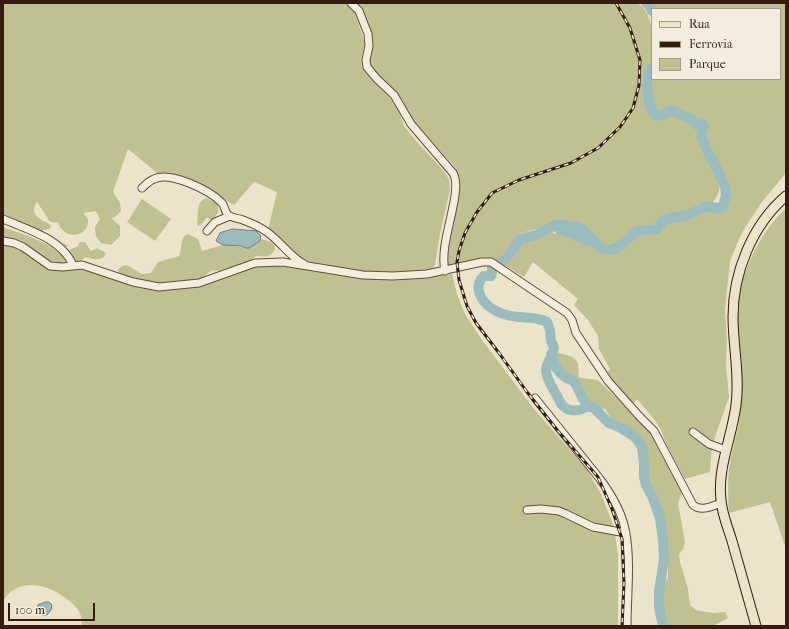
<!DOCTYPE html>
<html>
<head>
<meta charset="utf-8">
<style>
	body { margin:0 }
	#map { position:relative; width:789px; height:629px; overflow:hidden; background:#ebe4ca; font-family:"IM FELL French Canon",serif }
	canvas { display:block }
	.frame { position:absolute; inset:0; border:4px solid #361b0f; pointer-events:none }
	.legend { position:absolute; left:651px; top:8px; width:130px; height:72px; box-sizing:border-box; background:#f2eddd; border:1px solid #a7998b; margin:0; padding:5px 7px; list-style:none; font-size:12px; color:#361b0f }
	.legend li { display:flex; align-items:center; gap:8px; height:20px }
	.legend b { width:20px; border:1px solid #a7998b }
	.scale { position:absolute; left:8px; top:603px; width:87px; height:18px; box-sizing:border-box; border:2px solid #361b0f; border-top:0; padding-left:5px; font-size:12px; line-height:14px; white-space:nowrap; color:#361b0f; -webkit-text-stroke:3px #f2eddd; paint-order:stroke }
</style>
</head>
<body>
<div id="map">
<canvas width="789" height="629"></canvas>
<div class="frame"></div>
<ul class="legend">
<li><b style="height:5px;background:#ebe4ca"></b>Rua</li>
<li><b style="height:5px;background:#361b0f"></b>Ferrovia</li>
<li><b style="height:11px;background:#c0c191"></b>Parque</li>
</ul>
<div class="scale">100 m</div>
</div>
<script>
const context = document.querySelector('canvas').getContext('2d');
context.lineJoin = 'round';
function paint(path, color) {
  context.fillStyle = color;
  context.fill(path, 'evenodd');
}
function trace(path, color, width, dash) {
  context.strokeStyle = color;
  context.lineWidth = width;
  context.lineCap = dash ? 'butt' : 'round';
  context.setLineDash(dash || []);
  context.stroke(path);
}
paint(new Path2D(`
	M3 3H348L355 13 365 44 361 59 362 68 389 96 399 111 404 126 417 142 443 170 449 179 450 190 440 234 435 265 433 268 424 271 374 274 304 262 268 230 277 192 254 182 234 205C210 191 186 170 157 173L128 149 114 189 113 192 120 203 121 211 115 217 111 218 120 226V236L111 245 101 243 96 236 95 230V227L100 219 96 211 83 213 88 219C90 239 62 240 58 222 48 225 48 217 43 211 41 208 39 205 37 202 28 214 41 220 51 225L50 229 43 230 41 233 3 217Z
	M356 3H637C656 13 652 46 652 65 635 71 644 98 648 111 652 120 664 120 670 114H673L698 128 701 143 720 181 719 191 716 198 713 202 708 205 697 208 688 213 667 217 654 224 640 228 629 234 612 247 602 246 598 239 582 225 561 222 550 223 543 227 519 234C510 242 508 257 497 262 475 255 466 263 446 268L445 259 459 184V178L455 167 413 120H410L371 69C367 48 372 18 356 3Z
	M649 3H786V173L762 202 746 226 740 237 730 261 725 310 727 340 726 365 729 397 715 437 712 448 710 472 685 479 667 446 661 430 654 419 637 399 631 406 605 374 610 369 599 349 598 336 588 320 574 305 578 299 533 262 524 277 504 265 520 243 538 238 548 233 564 234 580 242 593 245 604 251 612 252H616L637 234 658 231 670 221 686 220 699 213 705 211 725 209C735 187 723 175 713 156 710 151 708 144 705 139 703 133 708 129 706 125 703 123 700 123 697 121 692 119 679 110 674 109 666 108 663 115 655 112L651 98V74L652 73V79H780V9H654Z
	M207 198 218 205V213L212 221H211L208 218H206L203 223 198 226 197 225C199 215 195 201 207 198Z
	M142 199 171 219 155 241 127 222Z
	M786 208V549L770 502 729 513C728 494 727 476 731 458 734 441 740 424 741 407 743 386 742 365 740 344 739 333 737 321 738 310 740 272 759 234 786 208Z
	M3 227C27 236 54 242 70 264H54L47 261 31 248 22 243 3 239Z
	M44 234C52 233 60 242 68 246L65 247 69 250 78 246 80 242H85L91 251 97 248 106 253 105 256C99 261 92 259 85 257L80 262 74 263Z
	M188 234 198 239 202 251 223 245 249 248C253 244 259 243 261 239 268 241 275 241 275 250 268 259 264 256 256 256L249 262 235 268H226L221 271C205 268 208 278 197 281 190 283 161 286 154 285 142 283 130 278 119 275L118 270 122 266 127 265 142 274 151 273 158 262 179 256C183 249 179 237 188 234Z
	M3 246H11L19 248 46 267 53 270 80 268 155 290 256 266 277 265 361 277 386 279H409L452 274 457 294 465 314 482 340 534 409 586 468 601 494 614 527 618 555V626H82C81 622 82 617 80 614 78 608 73 604 68 600 49 584 18 576 3 601Z
	M559 353C579 358 578 359 579 377 586 380 593 378 599 381L654 434 683 491 678 503 685 542 683 549 679 554 680 562 688 589 690 605 696 610 700 611 714 613 725 612 728 618 713 626H666L661 607V591L668 578V540L665 527 648 479V466L645 452 644 446 637 437 624 428 613 421 605 409 596 408 588 404 577 383 563 374 557 367 554 362V356Z`), '#c0c191');
const water = new Path2D(`
	M233 229 256 231 261 236 260 241 249 248H246L241 246 223 245 216 241 220 233Z
	M46 602H49L52 605 51 610 47 615H41L37 611 38 605Z`);
paint(water, '#9bbcbf');
trace(water, '#737c79', 1);
trace(new Path2D(`
	M646 3 649 5 652 11
	M652 68C643 74 648 106 654 114L660 116 669 111H674L692 120 697 125 701 124 704 126 701 136 709 155 713 161 725 186 726 195 723 207 716 208 709 206 685 216 669 218 663 221 657 229 637 231 617 248 609 250 601 248 598 247 595 241 579 227 562 225H556L536 235 520 239 506 259 492 268V273L491 276H484L481 279C478 284 478 291 481 297 488 310 505 316 519 317 529 318 537 317 547 322L550 330 551 341 554 348C553 356 546 363 546 371 547 380 552 387 556 394 558 398 560 402 562 405 569 413 581 411 588 406L594 408 609 423 621 428 635 437 642 447 644 462V477L646 485 653 498 660 518 663 540 664 559 659 592V607L663 626
	M560 230C573 232 581 241 595 242
	M551 354C553 363 557 372 565 377 568 379 572 380 574 382 579 388 583 402 588 406`), '#9bbcbf', 10);
const minor = new Path2D(`
	M351 3 359 11 368 34 369 46 366 60 367 67 377 79 394 95 411 124 453 173C464 192 438 242 445 271
	M142 188C145 185 149 181 154 179 170 171 209 190 221 202 225 205 224 211 228 215 232 218 238 218 243 220 251 223 260 227 267 232 280 241 291 258 304 264
	M3 219C28 230 61 238 73 265
	M207 231 215 222 230 216
	M3 241 14 243 23 247 50 266 63 267 82 265 133 282 159 287 199 283 255 263 283 262 363 275 393 276 427 274 482 262H491L567 313 572 320 576 333 608 381 640 417 654 431 693 505C702 512 712 506 721 503
	M535 398 600 479C612 495 623 514 626 534 631 562 627 597 627 626
	M693 432 709 444 726 450
	M527 510 541 509 559 511 566 514 593 527 626 533`);
const major = new Path2D(`
	M756 626C748 598 740 570 732 541 728 528 722 514 721 500 717 468 732 437 736 405 740 376 733 346 733 317 733 273 752 225 786 196`);
trace(minor, '#634d3e', 9);
trace(major, '#361b0f', 11);
trace(minor, '#f2eddd', 7);
trace(major, '#ebe4ca', 9);
const rail = new Path2D(`
	M616 3 630 28 640 60 639 85 633 108 620 127 598 148 571 163 519 180 492 193 477 212 465 233 459 251 457 262 459 280 467 306 476 323 499 353 527 392 558 431 598 477 612 509 622 539 624 583 622 626`);
trace(rail, '#361b0f', 3);
trace(rail, '#f2eddd', 1.5, [4.5]);
</script>
</body>
</html>
